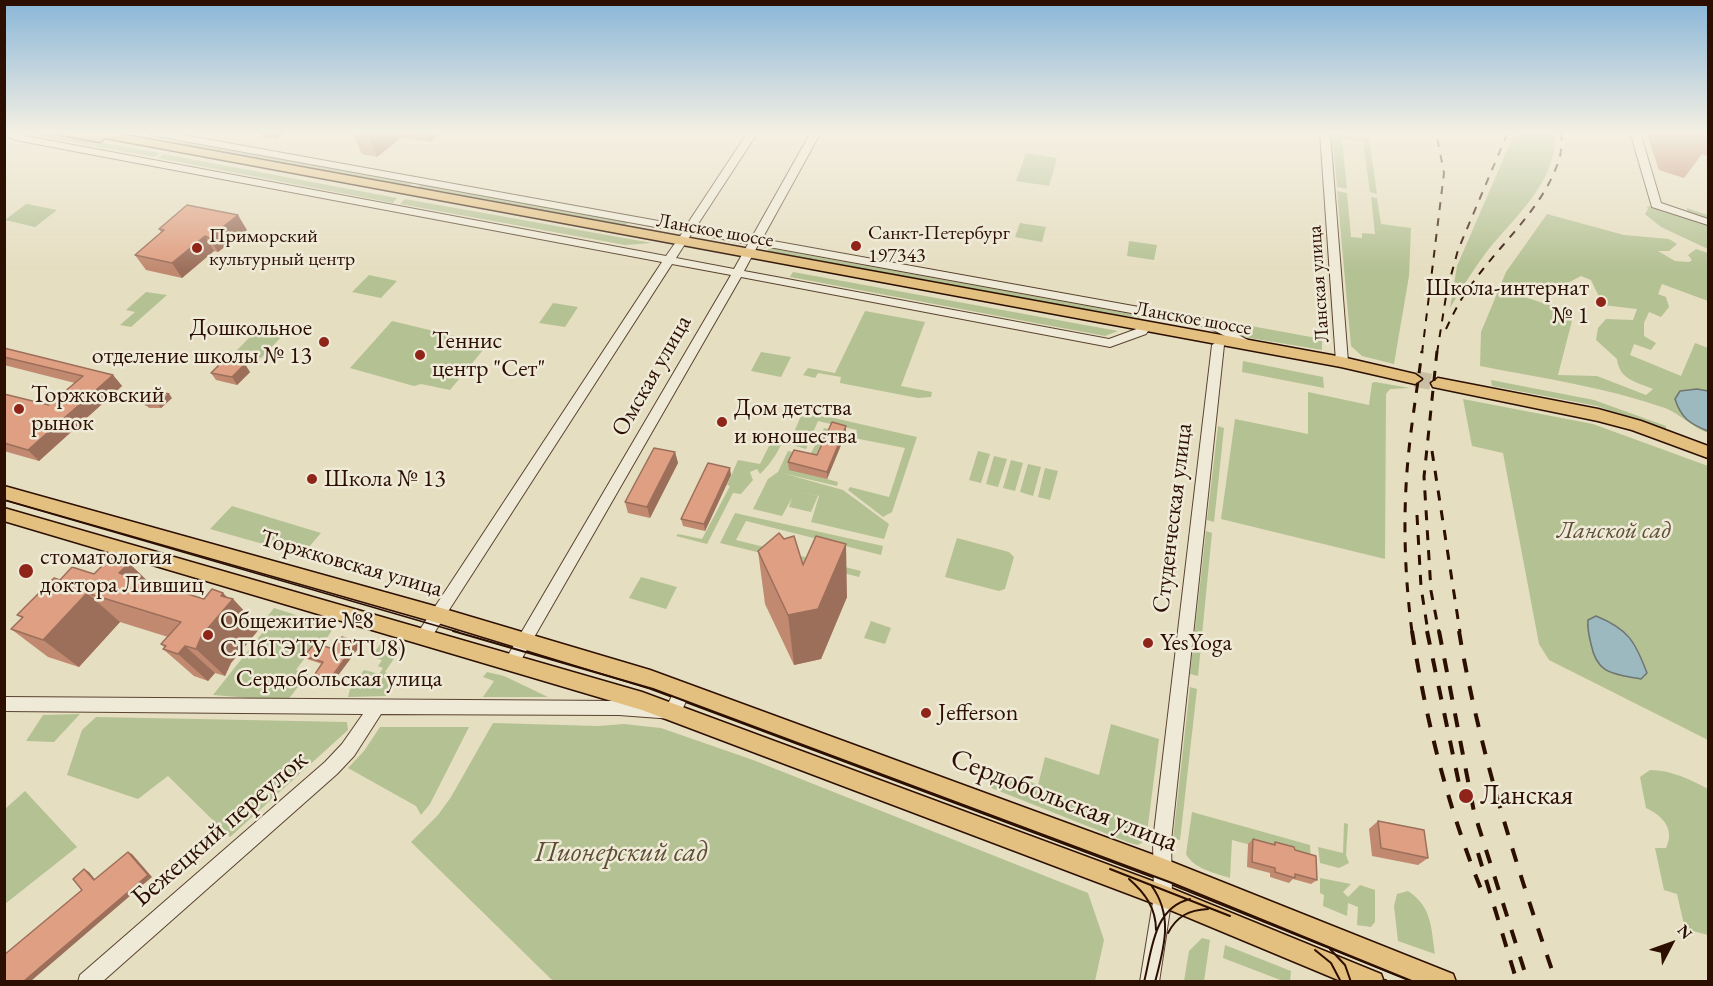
<!DOCTYPE html>
<html>
<head>
<meta charset="utf-8">
<style>
	body { margin:0 }
	#map { position:relative; width:1713px; height:986px; overflow:hidden; background:#e6dec1; font-family:"EB Garamond",serif }
	canvas { display:block }
	.frame { position:absolute; inset:0; border:6px solid #2c0f00; pointer-events:none }
	.north { position:absolute; left:1641px; top:914px; width:60px; height:60px; -webkit-text-stroke:4px #efead7; paint-order:stroke; rotate:49deg; font-size:16px; font-weight:700; line-height:24px; text-align:center; color:#2c0f00 }
	.north::after { content:''; display:block; margin:auto; width:21px; height:27px; background:#2c0f00; clip-path:polygon(50% 0,100% 100%,50% 72%,0 100%) }
</style>
</head>
<body>
<div id="map">
<canvas width="1713" height="986"></canvas>
<div class="frame"></div>
<div class="north">N</div>
</div>
<script>
const context = document.querySelector('canvas').getContext('2d');
context.lineJoin = 'round';
function paint(path, color) {
  context.fillStyle = color;
  context.fill(path, 'evenodd');
}
function trace(path, color, width, dash) {
  context.strokeStyle = color;
  context.lineWidth = width;
  context.lineCap = dash ? 'butt' : 'round';
  context.setLineDash(dash || []);
  context.stroke(path);
}
function write(font, color, halo, rows, align = 'center') {
  context.font = font + ' "EB Garamond",serif';
  context.lineWidth = 5;
  context.setLineDash([]);
  context.textBaseline = 'middle';
  context.strokeStyle = halo;
  context.fillStyle = color;
  for (const [text, x, y, turn = 0] of rows) {
    context.save();
    context.translate(x, y);
    context.rotate((+turn || 0) * Math.PI / 180);
    context.textAlign = isNaN(turn) ? turn : align;
    if (halo) context.strokeText(text, 0, 0);
    context.fillText(text, 0, 0);
    context.restore();
  }
}
paint(new Path2D(`
	M43 132 160 153 154 157 37 136Z
	M1515 132H1555C1557 182 1517 214 1488 250 1474 268 1462 288 1450 308L1457 266Z
	M1332 133 1369 138 1377 194 1370 192 1363 142 1342 139 1347 189 1337 187Z
	M183 141 412 183 409 186 179 144Z
	M1026 153 1057 158 1049 186 1016 181Z
	M164 154 397 198 393 203 158 158Z
	M421 184 629 222 626 225 417 188Z
	M1337 191 1347 193 1351 237 1362 238V233L1375 234 1371 197 1377 198 1381 224 1411 228 1409 276 1394 364 1362 356 1351 346Z
	M405 199 652 243 625 245 400 204Z
	M26 204H27L57 210 35 227 5 220Z
	M1647 206 1687 212V208L1708 215V249L1661 227 1645 214 1648 209Z
	M1547 214 1624 235 1669 239 1677 244 1669 251H1658L1675 261 1689 262 1692 260 1688 255 1696 249 1708 253V301L1662 284 1658 294 1666 297 1669 307 1661 317 1649 312 1644 323V336L1656 343 1651 350 1634 344 1630 355 1681 376 1695 343 1708 348V391L1697 389 1698 427 1708 431V433C1692 427 1680 414 1665 408 1605 387 1542 378 1480 366L1481 332 1506 272ZM1581 276 1591 280 1603 305 1637 309 1633 320 1606 319 1598 328 1596 340 1617 359C1619 379 1636 382 1653 389L1646 395 1597 376 1558 375 1574 313 1515 294 1522 287 1551 297 1556 284 1562 286Z
	M1020 223 1046 227 1042 242 1015 237Z
	M1129 241 1157 245 1154 260 1127 256Z
	M769 248 1142 316 1141 318 1089 311 767 252Z
	M793 272 1118 331 1105 336 790 277Z
	M369 275 397 281 381 298 352 292Z
	M146 292 167 295 131 327 120 325 135 312 126 310Z
	M553 303 578 307 565 327 539 323Z
	M865 311 925 322 901 386 932 392 931 397 918 398 840 383 841 377 818 373 815 378 803 375 808 368 835 373Z
	M392 321 488 344 450 390 421 384 414 386 350 368Z
	M265 322 290 328 261 358 235 352Z
	M1229 322 1322 339V350L1244 337 1223 323Z
	M761 352 791 357 781 377 751 371Z
	M1243 361 1323 377 1324 388 1242 372Z
	M1491 380 1594 400 1666 426V431L1597 406 1492 386Z
	M1375 382 1410 388 1390 389 1386 394 1385 559 1221 519 1235 419 1308 434V392L1369 405 1372 383Z
	M1463 399 1593 424 1708 466V740L1549 660 1539 644 1503 453 1472 446Z
	M803 411 917 437 892 512 883 517 848 490 850 487 889 497 905 448 854 438 857 430 818 421 806 449 789 444Z
	M1218 426 1224 428 1214 522 1207 520Z
	M824 428 832 430 827 479 838 482 837 486 782 473 843 490 889 524 884 539 811 522 819 496 795 491 818 496 811 512 789 507 792 498 782 516 753 509 768 479 778 472 788 451 810 455Z
	M784 433C783 446 771 464 760 474L757 469 750 472 753 480 741 494 733 493 707 544 676 536 678 534 702 539 730 486 727 485 738 460 760 464 769 446Z
	M978 451 990 454 981 483 969 480Z
	M994 456 1007 459 998 487 986 484Z
	M1011 460 1023 463 1015 491 1003 488Z
	M1028 464 1041 467 1033 496 1020 492Z
	M1045 468 1058 471 1050 500 1038 497Z
	M232 506 321 533 302 555 210 529Z
	M735 513 883 546 881 555 746 521 736 540 861 571 859 577 720 543Z
	M1206 531 1212 533 1198 676 1190 674Z
	M957 538 1009 552 1014 557 1005 589 999 591 945 577Z
	M641 577 677 587 666 609 629 598Z
	M274 608 334 627 323 644 316 643 296 670 308 674 287 701 213 695 270 623 264 621Z
	M871 621 891 628 885 644 864 638Z
	M382 642 401 648 385 672 396 679 386 696 348 697 350 689 364 670 379 674 383 668 378 666 382 660 371 657Z
	M487 672 504 676 548 697H483L494 681 483 677Z
	M1190 687 1197 689 1180 840 1173 839Z
	M80 714 54 742 26 741 43 715Z
	M96 717 347 722 348 730 230 837 168 776 138 799 67 775 82 730Z
	M493 723 598 726 624 724 661 728 753 760 1088 893 1104 940 1095 981H553L411 842 438 815 451 797Z
	M1111 724 1159 739 1147 833 1143 842 1138 845 1130 843 989 787 995 769 1038 785 1045 757 1099 775Z
	M380 727H469L430 804 421 815 416 806 348 768 364 751Z
	M1650 770C1671 770 1689 779 1708 789V935L1685 929 1677 894 1664 890 1655 848H1666C1675 829 1663 816 1646 808L1640 777Z
	M25 791 77 847 5 904V809Z
	M1192 812 1310 845 1311 861 1232 840 1230 878C1215 873 1194 869 1186 854Z
	M1344 823 1348 824 1346 855 1349 863 1339 868 1320 863 1318 847 1343 853Z
	M1320 878 1351 884 1343 892 1348 897 1360 885 1375 890V922L1371 927 1357 925 1358 907 1348 903 1347 916 1323 906 1324 895 1320 893Z
	M1408 891C1432 907 1431 927 1435 954L1398 941 1394 906 1397 894Z
	M1202 938 1210 940 1204 981H1184L1189 951Z
	M1225 945 1291 971 1290 981H1283L1223 958Z`), '#b4c193');
const water = new Path2D(`
	M1697 389 1708 391V431C1690 424 1681 418 1675 399L1680 391Z
	M1596 616C1628 629 1635 641 1647 673L1641 679C1614 674 1597 675 1591 644 1589 636 1587 628 1588 620Z`);
paint(water, '#9cb9bf');
trace(water, '#6f7573', 1.5);
trace(new Path2D(`
	M1415 379 1438 383`), '#cabfa4', 16, [16, 8]);
const minor = new Path2D(`
	M4 132 666 256 683 232 151 135 146 132H167L686 226 748 132H758L696 227 752 237 811 132H821L762 239 1211 320 1257 345 1251 349 1247 348 1208 327 758 245 744 271 1109 339 1142 327 1148 331 1146 334 1110 347 741 277 517 667 512 669 507 667 504 662 507 657 731 275 672 264 429 641 424 643 419 641 416 636 419 631 662 262 15 140 4 135ZM692 233 748 244 734 269 676 258Z
	M1320 132H1330L1348 362 1342 366 1336 362Z
	M1630 132H1640L1661 203 1708 219V225L1652 207Z
	M1218 341 1224 345 1171 841 1172 896 1159 982H1140L1154 896 1153 841 1212 345Z
	M683 683 689 685 691 690 679 717 673 719 619 715 381 714 354 756 337 774 102 982H78L80 975 325 762 342 744 363 714 4 711V697L619 701 668 704 677 685Z`);
const major = new Path2D(`
	M56 132H109L1342 357 1415 374 1422 379 1415 384 1341 367 105 138 100 142 62 135Z
	M1438 378 1598 409 1641 421 1708 446V458L1632 430 1598 421 1433 387 1431 383Z
	M4 486 438 607 650 670 1162 858 1453 974 1456 982H1415L1162 880 650 688 438 623 4 499Z
	M4 508 642 692 1163 885 1381 974 1384 982H1343L1163 907 642 710 4 521Z`);
trace(minor, '#5a4330', 2);
trace(major, '#2c0f00', 3);
paint(minor, '#efead7');
paint(major, '#e3bf80');
trace(new Path2D(`
	M4 500 458 632`), '#2c0f00', 1.5);
trace(new Path2D(`
	M453 631 653 689 1172 883 1414 982
	M1110 869 1230 916
	M1129 879C1145 893 1156 908 1156 930
	M1151 885C1174 916 1164 948 1155 982
	M1168 933C1177 916 1189 910 1208 909
	M1330 949 1345 965 1351 982
	M1315 950 1331 963 1341 982
	M1144 982C1152 951 1153 908 1190 899
	M1377 982 1386 980`), '#2c0f00', 2);
trace(new Path2D(`
	M1446 329C1454 312 1462 296 1474 281 1503 241 1543 208 1559 160 1562 151 1561 141 1562 132
	M1422 353 1444 173 1436 132
	M1437 353 1447 290 1458 250 1508 132`), '#2c0f00', 2, [8, 8]);
trace(new Path2D(`
	M1437 351 1424 477 1431 591 1439 632
	M1432 451 1460 632
	M1417 515 1421 587 1428 632
	M1412 632C1405 579 1403 524 1407 471 1410 431 1417 391 1422 351`), '#2c0f00', 3, [10, 10]);
trace(new Path2D(`
	M1412 631C1426 720 1447 805 1481 889
	M1427 631 1462 798
	M1439 631 1474 812 1528 982
	M1459 631C1479 751 1517 867 1556 982
	M1478 853 1517 982`), '#2c0f00', 4, [14, 14]);
paint(new Path2D(`
	M260 132H287L276 139 262 137Z
	M352 132H439L440 133 430 142 402 137 377 157 362 154Z
	M1646 132H1708V154L1707 156 1702 154 1684 178 1659 170Z
	M159 229 247 230 218 252 214 251 182 278 146 270 135 255 161 232Z
	M4 348 113 375 122 386 39 461 4 451V394L49 405 75 383 4 365Z
	M250 372 237 385 216 380 211 373Z
	M172 398 161 408H149L146 405Z
	M846 433 827 479 789 470 788 462 817 455Z
	M675 452 678 463 650 518 628 513 625 502Z
	M731 475 705 531 683 526 681 519Z
	M758 551 803 565 847 597 821 659 794 665 765 604Z
	M60 580 148 582 204 599 228 598 233 599 260 628 231 663 225 676 215 673 208 681 194 676 163 649 165 648 161 644 168 637 120 622 79 667 48 657 11 629 22 618 17 615Z
	M360 646 333 682 318 677 315 674 322 664 307 659 304 656 333 649Z
	M1378 821 1428 858 1418 865 1372 856 1369 829Z
	M1253 839 1273 844 1275 842 1295 850 1317 880 1311 884 1293 879 1289 883 1270 877V873L1247 867 1248 844Z`), '#c08970');
paint(new Path2D(`
	M273 132H287L276 139Z
	M366 132H400L402 137 377 157Z
	M426 132H439L440 133 430 142Z
	M238 215 247 230 218 252 209 238Z
	M205 236 214 251 182 278 172 263Z
	M245 364 250 372 237 385 232 377Z
	M113 375 122 386 39 461 28 450Z
	M169 394 172 398 161 408 158 404Z
	M846 426V433L827 479V472Z
	M675 452 678 463 650 518 647 507Z
	M730 468 731 475 705 531 704 524Z
	M846 544 847 597 821 659 794 665 788 615Z
	M129 563 159 592 119 573Z
	M87 593 120 622 79 667 43 640Z
	M223 593 231 601 233 599 260 628 231 663 225 676 196 649 221 596Z
	M357 642 360 646 333 682 330 679Z
	M185 646 215 673 208 681 178 654Z
	M128 852 132 854 152 877 31 981H24Z
	M84 869 89 872 98 883 94 880Z`), '#9c6f5b');
const building = new Path2D(`
	M187 205 238 215 209 238 205 236 172 263 135 255 164 230 159 229Z
	M4 348 113 375 28 450 4 443V394L49 405 83 376 4 357Z
	M224 360 245 364 232 377 211 373Z
	M153 390 169 394 158 404 146 405 140 396 145 392 150 393Z
	M832 422 846 426 827 472 788 462 794 450 817 455Z
	M654 448 675 452 647 507 625 502Z
	M708 463 730 468 704 524 681 519Z
	M779 533 784 539 794 536 803 565 816 536 846 544 818 609 788 615 758 551Z
	M110 558 129 563 119 573 204 599 212 589 223 593 221 596 233 599 202 635 196 649 185 646 178 654 163 649 166 646 161 644 181 622 87 593 43 640 11 629 23 617 17 615 54 578 60 580 72 567 94 574Z
	M342 637 357 642 330 679 315 674 323 662 304 656 315 643 333 649Z
	M1378 821 1424 830 1428 858 1381 848Z
	M1253 839 1275 845V842L1294 847 1295 850 1316 856 1317 880 1295 874V878L1275 872V868L1252 862Z
	M128 852 148 875 24 981H4V955L82 890 73 879 84 869 94 880Z`);
paint(building, '#df9f82');
trace(building, '#9c6f5b', 1.5);
const sky = context.createLinearGradient(0, 0, 0, 270);
sky.addColorStop(0, '#89b6d8');
sky.addColorStop(0.49, '#f4f0e3');
sky.addColorStop(1, '#f4f0e300');
context.fillStyle = sky;
context.fillRect(0, 0, 1713, 270);
for (const [x, y, r, color] of [
	[856,246,6,"#8f2418"],
	[197,248,6,"#8f2418"],
	[1601,302,6,"#8f2418"],
	[324,342,6,"#8f2418"],
	[420,355,6,"#8f2418"],
	[19,409,6,"#8f2418"],
	[722,422,6,"#8f2418"],
	[312,479,6,"#8f2418"],
	[26,571,8,"#8f2418"],
	[208,635,6,"#8f2418"],
	[1148,643,6,"#8f2418"],
	[926,713,6,"#8f2418"],
	[1466,796,8,"#8f2418"]
]) {
  const dot = new Path2D();
  dot.arc(x, y, r, 0, 2 * Math.PI);
  context.fillStyle = color;
  context.fill(dot);
  trace(dot, '#efead7', 2);
}
write('20px', '#2c0f00', '#efead7', [
	["Ланское шоссе",715,231,10],
	["Ланская улица",1319,284,-94],
	["Ланское шоссе",1193,319,10]
]);
write('20px', '#2c0f00', '#efead7', [
	["Санкт-Петербург",868,234],
	["197343",868,257],
	["Приморский",209,237],
	["культурный центр",209,260]
], 'left');
write('24px', '#2c0f00', '#efead7', [
	["Школа-интернат",1589,288,"right"],
	["№ 1",1589,316,"right"],
	["Дошкольное",312,328,"right"],
	["отделение школы № 13",312,356,"right"],
	["Теннис",432,341],
	["центр \"Сет\"",432,369],
	["Торжковский",31,395],
	["рынок",31,423],
	["Дом детства",734,408],
	["и юношества",734,436],
	["Школа № 13",324,479],
	["стоматология",40,557],
	["доктора Лившиц",40,585],
	["Общежитие №8",220,621],
	["СПбГЭТУ (ETU8)",220,649],
	["YesYoga",1160,643],
	["Jefferson",938,713]
], 'left');
write('24px', '#2c0f00', '#efead7', [
	["Омская улица",652,376,-60],
	["Студенческая улица",1173,518,-83],
	["Торжковская улица",351,564,16],
	["Сердобольская улица",339,679]
]);
write('italic 24px', '#5c4d33', '#efead7', [
	["Ланской сад",1614,531]
]);
write('28px', '#2c0f00', '#efead7', [
	["Ланская",1480,796]
], 'left');
write('28px', '#2c0f00', '#efead7', [
	["Сердобольская улица",1064,801,21],
	["Бежецкий переулок",220,829,-41]
]);
write('italic 28px', '#5c4d33', '#efead7', [
	["Пионерский сад",621,853]
]);
</script>
</body>
</html>
